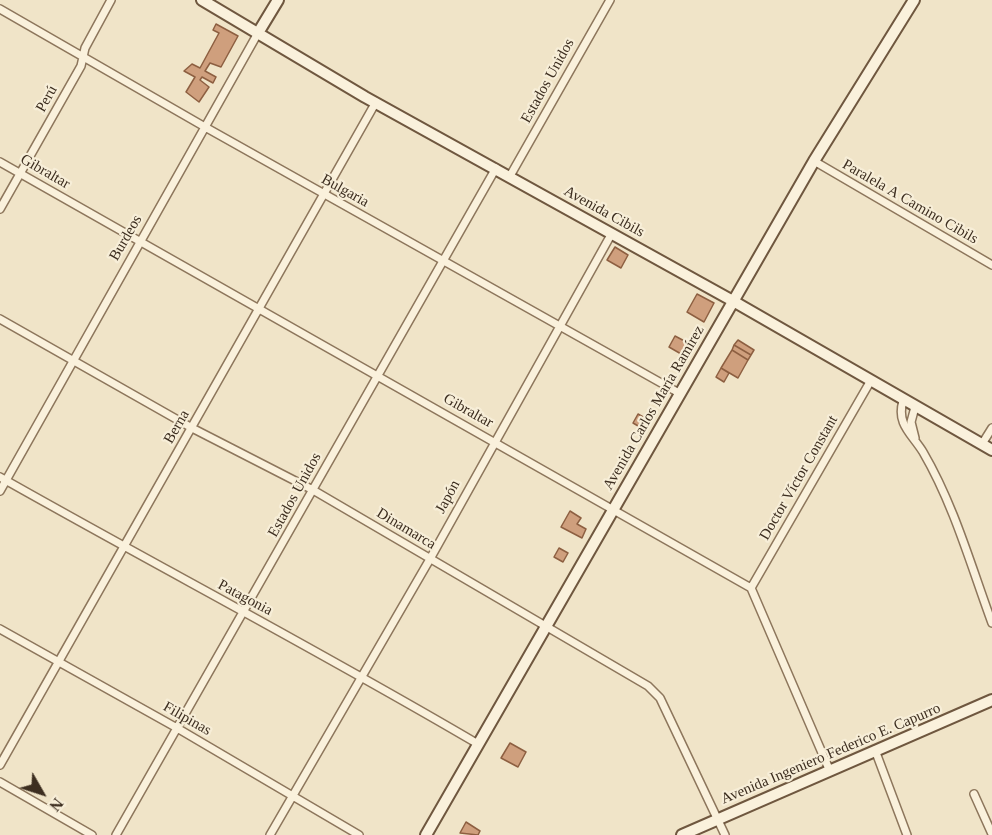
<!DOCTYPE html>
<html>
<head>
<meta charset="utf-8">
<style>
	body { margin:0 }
	#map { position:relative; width:992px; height:835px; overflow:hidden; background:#f0e4c8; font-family:Georgia,serif }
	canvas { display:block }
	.north { position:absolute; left:12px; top:763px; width:60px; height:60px; -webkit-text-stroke:4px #f7eed8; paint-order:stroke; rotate:129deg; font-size:16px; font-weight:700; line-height:24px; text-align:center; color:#3d2e20 }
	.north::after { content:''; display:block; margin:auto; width:21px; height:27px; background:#3d2e20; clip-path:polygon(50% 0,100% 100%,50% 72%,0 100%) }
</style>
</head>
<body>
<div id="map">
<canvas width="992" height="835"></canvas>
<div class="north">N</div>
</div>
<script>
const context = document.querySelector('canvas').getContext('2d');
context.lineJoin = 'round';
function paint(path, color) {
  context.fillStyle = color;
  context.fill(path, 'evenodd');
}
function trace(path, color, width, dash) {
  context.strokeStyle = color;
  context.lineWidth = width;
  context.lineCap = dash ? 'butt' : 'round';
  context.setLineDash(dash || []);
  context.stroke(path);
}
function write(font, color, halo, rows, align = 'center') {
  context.font = font + ' Georgia,serif';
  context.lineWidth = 4.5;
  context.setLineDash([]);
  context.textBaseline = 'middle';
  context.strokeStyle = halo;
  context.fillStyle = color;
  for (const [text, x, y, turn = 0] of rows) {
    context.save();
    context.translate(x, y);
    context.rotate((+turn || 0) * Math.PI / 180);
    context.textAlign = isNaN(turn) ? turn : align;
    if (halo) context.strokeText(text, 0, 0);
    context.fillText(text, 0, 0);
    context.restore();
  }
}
const building = new Path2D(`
	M216 24 238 36 221 67 210 63 205 71 216 77 213 83 202 77 200 80 209 87 199 102 186 92 195 77 184 71 192 64 200 68 219 33 213 30Z
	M615 247 628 255 621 268 607 260Z
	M697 294 714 303 704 322 687 312Z
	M675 336 694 346 688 358 669 347Z
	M738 340 754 350 751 355 734 345Z
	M734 345 751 355 748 360 732 350Z
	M732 350 748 360 738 378 721 368Z
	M721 368 729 373 724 382 716 377Z
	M638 414 650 421 645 430 633 423Z
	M570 511 581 518 577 524 586 529 582 538 561 527Z
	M559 548 568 553 563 562 554 557Z
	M510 743 526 752 518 767 501 758Z
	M466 822 480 831 478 835 460 833Z`);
paint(building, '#cf9f7d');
trace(building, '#8d5f41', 1.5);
const street = new Path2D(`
	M0 9 205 127 679 393
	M814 161 992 265
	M0 162 751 588 829 769
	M510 176 610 0
	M0 209 81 66 85 48 111 0
	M0 319 192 428 313 490 648 686 660 698 725 835
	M903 401C896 424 912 434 923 452 954 505 971 566 992 623
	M915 407 911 422 915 438
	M982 444 992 428
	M0 477C159 567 320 651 478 744
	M0 491 258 33
	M751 588 870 382
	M0 629 177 728 359 835
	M875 750 907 835
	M0 765 376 102
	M0 782 92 835
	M974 794 992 834
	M116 835 496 168
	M270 835 430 559 612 233`);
const secondary = new Path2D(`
	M202 0 365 97 733 301 992 450
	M258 33 278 0
	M426 835 814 161 914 0
	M682 835 992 700`);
trace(street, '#8d765c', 10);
trace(secondary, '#6f573f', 14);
trace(street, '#faf1dc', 7);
trace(secondary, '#faf1dc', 10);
write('15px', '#3d2e20', '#f7eed8', [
	["Estados Unidos",548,81,-61],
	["Perú",47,99,-61],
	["Gibraltar",45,172,30],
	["Bulgaria",345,191,29],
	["Paralela A Camino Cibils",910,202,30],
	["Avenida Cibils",604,212,29],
	["Burdeos",126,238,-60],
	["Avenida Carlos María Ramírez",654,408,-60],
	["Gibraltar",468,411,29],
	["Berna",177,427,-60],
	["Doctor Víctor Constant",799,478,-60],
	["Estados Unidos",295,495,-61],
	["Japón",448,497,-62],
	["Dinamarca",406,529,31],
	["Patagonia",245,598,28],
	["Filipinas",187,719,30],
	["Avenida Ingeniero Federico E. Capurro",831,754,-23]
]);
</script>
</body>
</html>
